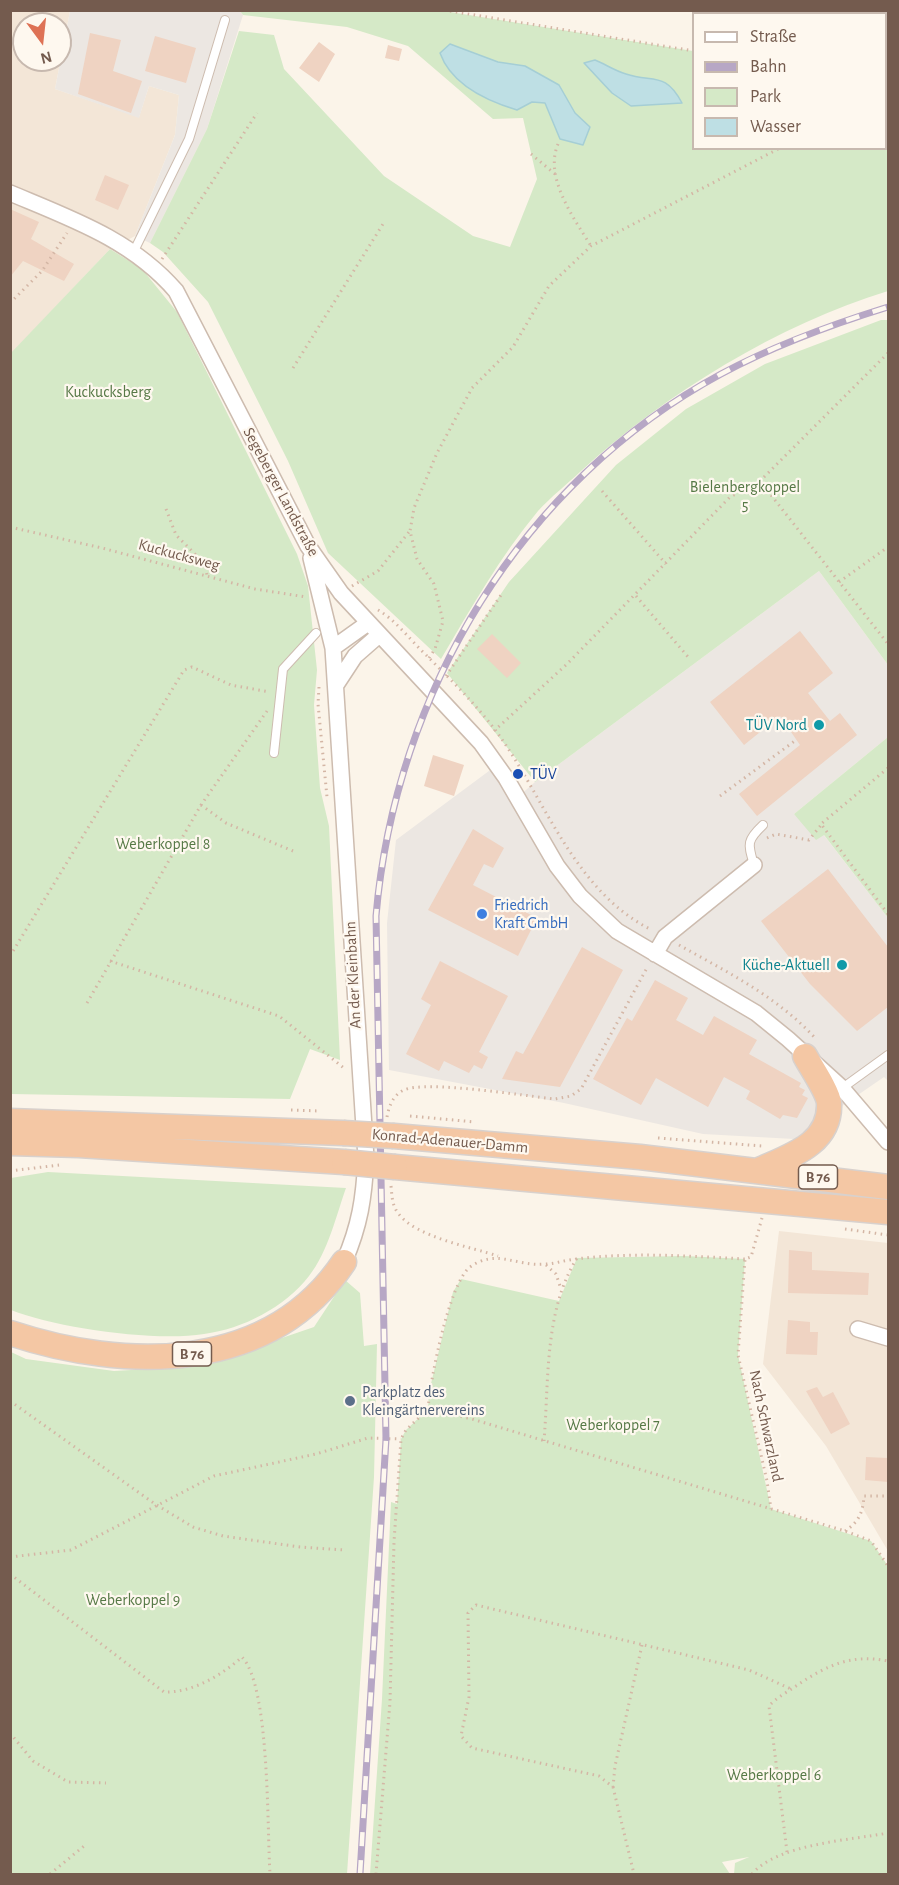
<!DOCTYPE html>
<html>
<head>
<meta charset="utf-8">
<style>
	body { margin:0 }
	#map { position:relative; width:899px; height:1885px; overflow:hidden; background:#fbf4e9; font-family:"Alegreya Sans",sans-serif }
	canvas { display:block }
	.frame { position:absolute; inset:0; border:12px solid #745b4e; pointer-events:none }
	.legend { position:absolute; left:692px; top:12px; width:195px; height:138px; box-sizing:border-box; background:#fef8ef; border:2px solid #c7b9af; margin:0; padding:8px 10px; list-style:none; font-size:18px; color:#745b4e }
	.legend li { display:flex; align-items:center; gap:12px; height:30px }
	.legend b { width:30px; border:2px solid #c7b9af }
	.north { position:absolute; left:12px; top:12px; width:60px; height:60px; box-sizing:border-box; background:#fef8ef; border:2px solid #c7b9af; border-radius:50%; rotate:165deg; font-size:16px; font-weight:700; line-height:24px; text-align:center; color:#745b4e }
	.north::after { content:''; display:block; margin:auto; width:21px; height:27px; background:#de7255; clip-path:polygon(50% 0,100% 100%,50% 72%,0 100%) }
</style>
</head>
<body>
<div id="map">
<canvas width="899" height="1885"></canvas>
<div class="frame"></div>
<ul class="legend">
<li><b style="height:8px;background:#fff"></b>Straße</li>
<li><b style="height:8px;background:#b7a7c5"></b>Bahn</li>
<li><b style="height:16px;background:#d5e9c7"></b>Park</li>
<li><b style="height:16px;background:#bedfe4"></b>Wasser</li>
</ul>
<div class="north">N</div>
</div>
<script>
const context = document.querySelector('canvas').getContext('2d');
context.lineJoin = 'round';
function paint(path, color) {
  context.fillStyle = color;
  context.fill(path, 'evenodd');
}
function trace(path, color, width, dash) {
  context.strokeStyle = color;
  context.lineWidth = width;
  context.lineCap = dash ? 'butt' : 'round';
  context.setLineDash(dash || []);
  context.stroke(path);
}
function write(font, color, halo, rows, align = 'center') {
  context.font = font + ' "Alegreya Sans",sans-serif';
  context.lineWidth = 4.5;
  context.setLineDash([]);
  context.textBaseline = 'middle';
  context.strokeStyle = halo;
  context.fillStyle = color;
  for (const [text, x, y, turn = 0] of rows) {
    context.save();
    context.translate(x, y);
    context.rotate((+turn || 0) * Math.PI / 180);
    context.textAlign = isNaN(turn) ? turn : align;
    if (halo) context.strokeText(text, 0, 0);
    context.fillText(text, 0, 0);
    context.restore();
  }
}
paint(new Path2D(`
	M11 11H70L55 89 139 117 149 86 179 95 175 135 135 236 110 249 11 354ZM24 24H60V60H24Z
	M779 1231 888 1243V1551L826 1446 763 1364Z`), '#f3e6d7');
paint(new Path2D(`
	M239 10 243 15 207 129 150 243 135 236 175 135 179 95 149 86 139 118 55 89 70 11Z
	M819 571 888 665V737L794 814 823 834 888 918V1081L884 1077 794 1139 703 1134 564 1103 389 1070 387 923 396 840 497 765 518 797 535 782Z`), '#ece7e2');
paint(new Path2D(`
	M240 11H444L693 51 694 148H886V83H888V291C778 325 666 393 581 471 567 484 551 497 538 511 500 557 471 608 441 659L328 553 288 461 208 302 163 252 150 243 207 129 239 31 274 35 284 69 384 176 473 236 510 247 537 179 523 118 493 119 408 46 347 27 243 15Z
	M110 249 142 269 177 312 297 554 308 586 317 670 314 705 320 788 329 826 340 1060 310 1049 290 1099 11 1094 10 354Z
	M881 320H888V665L819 571 535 782 447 673 509 582 616 465 686 409 765 364Z
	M888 737V918L824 835 816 840 794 814Z
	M48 1172 346 1188C336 1216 328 1252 309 1276 285 1307 243 1329 204 1334 154 1342 57 1328 11 1310V1178Z
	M684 1256 745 1259 738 1355 771 1509 871 1541 888 1566V1874H734L735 1863 749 1857 722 1862 730 1874H370L382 1699 391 1502 397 1504 401 1439 406 1430 428 1409 429 1392 453 1292 461 1279 559 1301 577 1258Z
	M345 1280 360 1293 364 1346 377 1344 374 1477 347 1874H11V1352L26 1359 114 1371 200 1366 314 1327Z`), '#d5e9c7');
const water = new Path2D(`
	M450 44 498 62 525 66 559 85 575 113 590 127 583 145 560 139 545 103 532 102 517 110C487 101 451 84 440 53Z
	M595 60C605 64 615 71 626 74 653 83 665 71 682 103L631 106 612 93 584 63Z`);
paint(water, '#bedfe4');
trace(water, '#a5ced5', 1.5);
paint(new Path2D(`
	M90 33 121 40 113 71 142 81 131 113 78 94Z
	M155 36 196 48 186 83 145 71Z
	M319 42 335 54 319 82 299 68Z
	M388 45 402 49 399 61 385 58Z
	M105 175 129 185 118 210 95 200Z
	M10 209 39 222 31 239 74 264 64 281 23 261 10 277Z
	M800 631 833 673 808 693 830 721 840 713 857 735 757 816 739 794 800 745 780 716 744 745 710 702Z
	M492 634 521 663 507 678 477 649Z
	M433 755 464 765 454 796 424 786Z
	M473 829 504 848 493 868 484 864 473 885 537 918 518 956 428 910Z
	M828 869 888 947V1007L857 1031 810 984 761 921Z
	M582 947 623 970 560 1087 502 1079 516 1051 523 1054Z
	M440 961 508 996 479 1052 488 1057 482 1069 474 1065 469 1073 444 1061 439 1071 406 1054 431 1005 421 999Z
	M655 980 688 998 676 1020 703 1035 714 1016 757 1040 749 1054 801 1083 799 1087 805 1090 802 1095 808 1098 797 1118 783 1115 780 1119 746 1099 750 1091 724 1077 708 1107 656 1078 641 1105 593 1079 627 1018 632 1021Z
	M789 1250 812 1252V1270L869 1273 868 1295 788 1293Z
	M788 1320 810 1322V1332H818L817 1355 786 1354Z
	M817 1387 823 1397 833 1392 850 1424 831 1434 806 1391Z
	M866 1457 888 1458V1482L865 1480Z`), '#efd3c2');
const service = new Path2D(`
	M134 251 189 139 225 20
	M274 753 283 669 316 633
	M754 865C748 844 746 841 763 825
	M841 1089 888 1055`);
const minor = new Path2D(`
	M10 193C72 219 132 240 176 291L308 546 341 593 481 743 506 778 557 866 580 896 617 931 756 1013 788 1039 842 1088 888 1142
	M311 558 333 648 366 1158C364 1198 360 1225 344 1262
	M333 648 368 623
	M336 685 355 656 379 635
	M655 954 665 937 754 865
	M858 1329 888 1338`);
const trunk = new Path2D(`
	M10 1121 343 1133
	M394 1136 640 1157 888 1187
	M10 1143 79 1145 344 1162
	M395 1167 888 1212
	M759 1170C790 1156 831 1144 829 1103 828 1092 811 1067 805 1056
	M10 1333C125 1371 269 1374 344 1262`);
trace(service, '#cdbcaf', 10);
trace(minor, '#cdbcaf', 18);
trace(trunk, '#d8d1cd', 27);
trace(new Path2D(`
	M444 10 694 51
	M886 82H888
	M558 144C544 177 573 217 591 246
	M531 154 555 174
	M162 259 257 113
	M10 303 42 271 67 233
	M293 368 383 224
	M760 481 888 644
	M602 491 666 564
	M166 509 176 535 205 564 207 575
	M10 527 102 548 255 589 306 597
	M839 582 888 547
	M352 586 378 571 409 532
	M636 596 689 658
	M378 610C394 619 408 637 421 650 447 676 474 702 496 731 544 796 574 892 652 930
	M429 658 435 649 443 621 434 584 417 559 410 531 414 508 437 453 472 388 513 347 549 286 591 246 780 148
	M446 676 501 595
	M319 687 318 704 327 797
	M494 731 567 664 730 497 760 481 888 353
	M888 768 821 824 888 914
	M720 796 796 740
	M201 805 226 823 293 851
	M767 838 776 834 809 840 821 825
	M679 945C727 972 778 997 816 1039
	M10 956 184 670 192 667 231 685 270 692
	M110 961 279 1016 345 1069
	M87 1003 201 805 267 711
	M291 1110 320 1111
	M410 1116 475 1122
	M387 1117C389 1106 393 1095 404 1090 426 1080 526 1096 555 1099L571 1096 581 1089 648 966
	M658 1138 762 1146
	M10 1171 59 1165
	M391 1186C392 1196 392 1205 398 1213 415 1237 471 1247 498 1256
	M762 1218 751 1257 745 1259 738 1355 767 1481 771 1509
	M845 1229 888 1235
	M546 1265 556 1274 561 1289
	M10 1401 155 1504 193 1527 223 1536 300 1547 344 1550
	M428 1409C430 1381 449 1283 470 1267 497 1248 516 1267 545 1264 555 1264 565 1260 576 1259 631 1252 690 1256 745 1259
	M544 1441C549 1381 544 1311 577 1258
	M845 1531C859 1522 863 1512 864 1496H888
	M10 1557 71 1550 214 1476 316 1454 368 1438 401 1439
	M10 1574 164 1692C192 1693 222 1675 242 1657 270 1686 267 1829 270 1874
	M642 1645 615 1766 613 1787 599 1776 472 1748 461 1736 469 1697 468 1613 476 1605 749 1670 791 1689
	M10 1733 33 1761 68 1782 106 1783
	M613 1787 634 1874
	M787 1852 769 1706C777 1697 789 1691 799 1684 829 1664 853 1654 888 1661
	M50 1874 84 1846
	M376 1874 390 1702 394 1542 401 1439 406 1430 428 1409 472 1419 845 1531 871 1541 888 1566
	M752 1874C777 1844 851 1840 888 1833`), '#d4b6a5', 3, [1.5, 4.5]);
trace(service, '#fff', 8);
trace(minor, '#fff', 15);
trace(trunk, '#f4c7a4', 24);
const rail = new Path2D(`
	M756 10 770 14
	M812 10 825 14
	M886 28H888
	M886 38 888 39
	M360 1874 386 1439 376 916C395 693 521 482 721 374 775 345 830 325 888 307`);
trace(rail, '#b7a7c5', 7);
trace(rail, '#fef8ef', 4.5, [14]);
const trunkBridge = new Path2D(`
	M343 1133 394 1136
	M344 1162 395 1167`);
trace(trunkBridge, '#d8d1cd', 27, []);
trace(trunkBridge, '#f4c7a4', 24);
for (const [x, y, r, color] of [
	[819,725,6,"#0f9aa8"],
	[518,774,6,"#1a4fb4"],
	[482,914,6,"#3f7fe0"],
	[842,965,6,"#0f9aa8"],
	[350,1401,6,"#5c6f8a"]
]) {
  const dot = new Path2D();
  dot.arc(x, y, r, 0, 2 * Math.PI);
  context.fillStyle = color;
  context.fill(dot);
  trace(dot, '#fef8ef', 2);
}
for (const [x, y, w] of [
	[818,1177,39],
	[192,1354,39]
]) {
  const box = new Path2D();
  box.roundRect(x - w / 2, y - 12, w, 24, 4.5);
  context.fillStyle = '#fef8ef';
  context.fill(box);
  trace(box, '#745b4e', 1.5);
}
write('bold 15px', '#745b4e', null, [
	["B 76",818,1177],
	["B 76",192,1354]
]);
write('16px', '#567946', '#fef8ef', [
	["Kuckucksberg",108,392],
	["Bielenbergkoppel",745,487],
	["5",745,505],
	["Weberkoppel 8",163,844],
	["Weberkoppel 7",613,1425],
	["Weberkoppel 9",133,1600],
	["Weberkoppel 6",774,1775]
]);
write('16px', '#745b4e', '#fef8ef', [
	["Segeberger Landstraße",281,492,62],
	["Kuckucksweg",179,555,15],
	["An der Kleinbahn",353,975,-93],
	["Konrad-Adenauer-Damm",450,1141,5],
	["Nach Schwarzland",766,1426,78]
]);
write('16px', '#0d838f', '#fef8ef', [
	["TÜV Nord",807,725],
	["Küche-Aktuell",830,965]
], 'right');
write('16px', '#164399', '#fef8ef', [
	["TÜV",530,774]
], 'left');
write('16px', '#366cbe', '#fef8ef', [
	["Friedrich",494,905],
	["Kraft GmbH",494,923]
], 'left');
write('16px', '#4e5e75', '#fef8ef', [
	["Parkplatz des",362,1392],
	["Kleingärtnervereins",362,1410]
], 'left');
</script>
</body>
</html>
